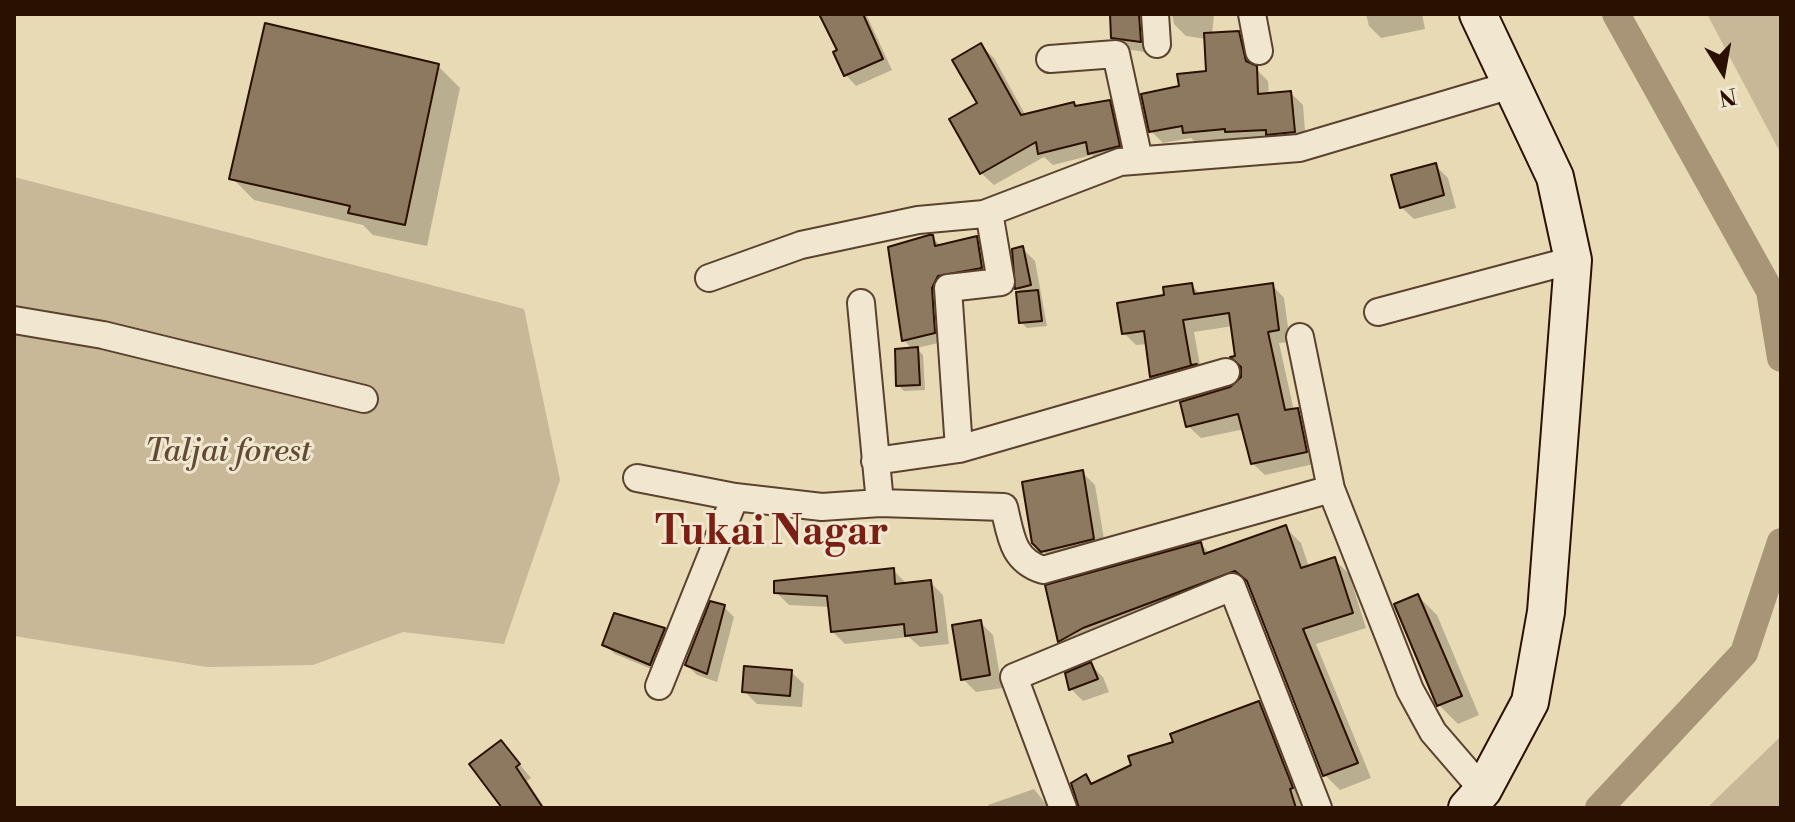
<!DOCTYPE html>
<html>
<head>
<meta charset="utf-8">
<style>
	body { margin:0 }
	#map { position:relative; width:1795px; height:822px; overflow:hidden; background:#e9dab6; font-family:"Libre Bodoni",serif }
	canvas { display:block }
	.frame { position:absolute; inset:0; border:16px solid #2a1000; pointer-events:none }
	.north { position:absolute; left:1683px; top:32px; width:80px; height:80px; -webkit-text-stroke:6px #f1e7d0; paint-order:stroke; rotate:169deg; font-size:22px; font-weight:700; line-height:32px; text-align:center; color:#2a1000 }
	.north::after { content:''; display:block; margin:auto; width:28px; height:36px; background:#2a1000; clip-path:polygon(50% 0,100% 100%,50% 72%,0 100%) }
</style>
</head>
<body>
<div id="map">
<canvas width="1795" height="822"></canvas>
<div class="frame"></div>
<div class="north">N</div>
</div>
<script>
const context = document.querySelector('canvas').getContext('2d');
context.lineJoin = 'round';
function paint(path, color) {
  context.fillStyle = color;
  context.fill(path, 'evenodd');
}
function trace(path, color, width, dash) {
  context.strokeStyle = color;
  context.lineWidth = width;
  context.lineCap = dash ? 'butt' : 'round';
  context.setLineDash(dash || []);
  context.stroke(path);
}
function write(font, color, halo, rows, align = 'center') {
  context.font = font + ' "Libre Bodoni",serif';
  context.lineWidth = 6;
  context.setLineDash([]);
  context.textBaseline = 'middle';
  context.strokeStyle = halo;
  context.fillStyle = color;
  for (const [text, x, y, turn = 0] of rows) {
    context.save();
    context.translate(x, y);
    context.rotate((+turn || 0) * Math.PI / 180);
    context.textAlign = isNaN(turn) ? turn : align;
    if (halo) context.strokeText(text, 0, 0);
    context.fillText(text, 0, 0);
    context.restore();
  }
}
paint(new Path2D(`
	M1707 14H1781V154Z
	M14 177 524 309 560 480 504 644 403 632 313 665 207 667 14 636Z
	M1781 736V808H1707Z`), '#c9b897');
paint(new Path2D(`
	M821 14H866L892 70 856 86 846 75 836 53 840 51Z
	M1112 14H1159L1152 53 1125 49 1113 38Z
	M1172 14H1214L1212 35 1238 33 1250 45 1256 69 1268 81 1269 95 1291 93 1303 105 1306 144H1197L1191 138 1163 143 1151 131 1181 88 1208 73 1206 39 1186 36 1174 24Z
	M1366 14H1422L1425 29 1381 38 1369 26Z
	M981 46 994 58 1026 116 1073 104 1077 108 1109 102 1122 115 1131 158 1102 166 1092 155 1053 165 1044 157 994 185 981 173Z
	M438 66 460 88 427 246 373 235 363 225 254 200 232 178Z
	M1435 165 1448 178 1456 208 1414 219 1401 207Z
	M932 237 941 246 976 238 985 247 990 276 947 284 943 342 916 348 923 355 925 390 904 391 898 385 913 350 904 340Z
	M1022 248 1035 261 1047 326 1027 328 1021 322 1023 294 1017 288Z
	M1191 285 1201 295 1272 285 1284 298 1290 342 1279 343 1294 411 1310 422 1318 463 1265 475 1252 463 1245 429 1201 438 1188 426 1243 377 1233 326 1194 332 1201 371 1164 388 1152 376 1148 344 1136 345 1124 333 1166 297Z
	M1082 472 1095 485 1106 551 1055 563 1034 542Z
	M1286 528 1301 543 1309 567 1334 559 1349 574 1366 628 1316 644 1371 778 1340 790 1325 775 1249 587 1242 586 1074 655 1060 641 1201 544 1210 554Z
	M893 570 906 583 930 582 943 595 949 644 920 647 909 637 845 644 832 631 830 607 789 605 776 592Z
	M1418 596 1437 615 1479 715 1458 724 1439 705Z
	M724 607 734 617 717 682 697 675 687 665Z
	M980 622 993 635 1002 688 976 692 963 679Z
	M664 630 674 640 661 673 615 654 604 644Z
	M1091 665 1103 677 1109 692 1083 701 1071 689Z
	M791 672 804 684 802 707 757 704 744 691Z
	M1259 704 1280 725 1312 808H1081L1086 776 1094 785Z
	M501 742 531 778 527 781 545 808H500L503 806Z
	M1034 789 1049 808H989L988 805Z`), '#0003');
trace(new Path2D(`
	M1616 14 1770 291 1781 358
	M1599 808 1744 653 1781 542`), '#a89578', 28);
const building = new Path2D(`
	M819 14H863L883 59 844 76 833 52 837 50Z
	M1110 14H1139L1141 42 1111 38Z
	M265 23 439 64 405 225 348 213 350 206 229 179Z
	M1239 31 1246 61 1257 66 1258 94 1291 91 1295 132 1266 135V130L1225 132V129L1183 133 1182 126 1149 132 1141 94 1179 86 1177 74 1206 71 1204 33Z
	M981 43 1021 115 1074 102 1075 106 1110 100 1120 146 1088 154 1086 142 1038 154 1036 142 980 174 949 119 977 103 952 60Z
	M1436 163 1444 195 1400 208 1391 175Z
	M929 235H933L935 246 977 236 982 268 938 276 932 288 935 333 902 341 888 247Z
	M1023 246 1031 285 1015 289 1012 249Z
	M1192 283 1194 294 1273 283 1279 330 1268 332 1285 410 1298 408 1307 452 1251 464 1238 414 1186 427 1180 402 1230 387 1241 377V367L1230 357 1235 356 1229 313 1183 320 1191 365 1197 364 1150 377 1144 331 1122 334 1117 303 1164 295 1163 287Z
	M1038 290 1042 321 1019 323 1016 292Z
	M918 347 920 385 896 386 895 349Z
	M1083 470 1094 539 1041 552 1032 543 1022 482Z
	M1286 525 1301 568 1335 557 1353 613 1303 629 1358 763 1323 776 1247 581 1235 571 1083 628 1058 642 1045 585 1201 542 1204 554Z
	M894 568 895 584 931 580 937 632 905 636 904 624 831 632 827 596 774 593V581Z
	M1418 594 1462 696 1437 706 1394 604Z
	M710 601 725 605 707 674 685 665Z
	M614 613 665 628 650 665 602 645Z
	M981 620 990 675 961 680 952 625Z
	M1091 662 1098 679 1069 690 1065 673Z
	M744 666 792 670 790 696 742 692Z
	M1259 701 1293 788 1290 789 1296 808H1079L1071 783 1086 774 1091 784 1131 765 1128 756 1173 742 1170 734Z
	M501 740 520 764 516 767 543 808H502L469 764Z`);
paint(building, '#8d795f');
trace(building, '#2a1000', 2);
const street = new Path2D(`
	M1155 14 1157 44
	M1252 14 1259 51
	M1050 59 1116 54 1139 160
	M709 278 801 245 918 220 984 214 1120 162 1299 148 1511 85
	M861 303 880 503
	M1378 312 1573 260
	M14 320 103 335 364 399
	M1300 337 1331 489
	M959 449 948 288 1001 282 989 212
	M875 461 959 449 1226 372
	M637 478 735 497 822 507 880 503 1004 507C1011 536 1012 560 1043 570L1331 489 1410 690 1433 732 1483 790
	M659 686 735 497
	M1063 808 1014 677 1232 587 1318 808`);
const secondary = new Path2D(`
	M1467 808 1483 790 1530 702 1546 612 1573 260 1555 177 1478 14`);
trace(street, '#5a422e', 30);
trace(secondary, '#2a1000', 40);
trace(street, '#f1e7d0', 26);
trace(secondary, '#f1e7d0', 36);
write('italic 32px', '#624b35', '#f1e7d0', [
	["Taljai forest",228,453]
]);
write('bold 40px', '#7a1f14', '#f1e7d0', [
	["Tukai Nagar",772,534]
]);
</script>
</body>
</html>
